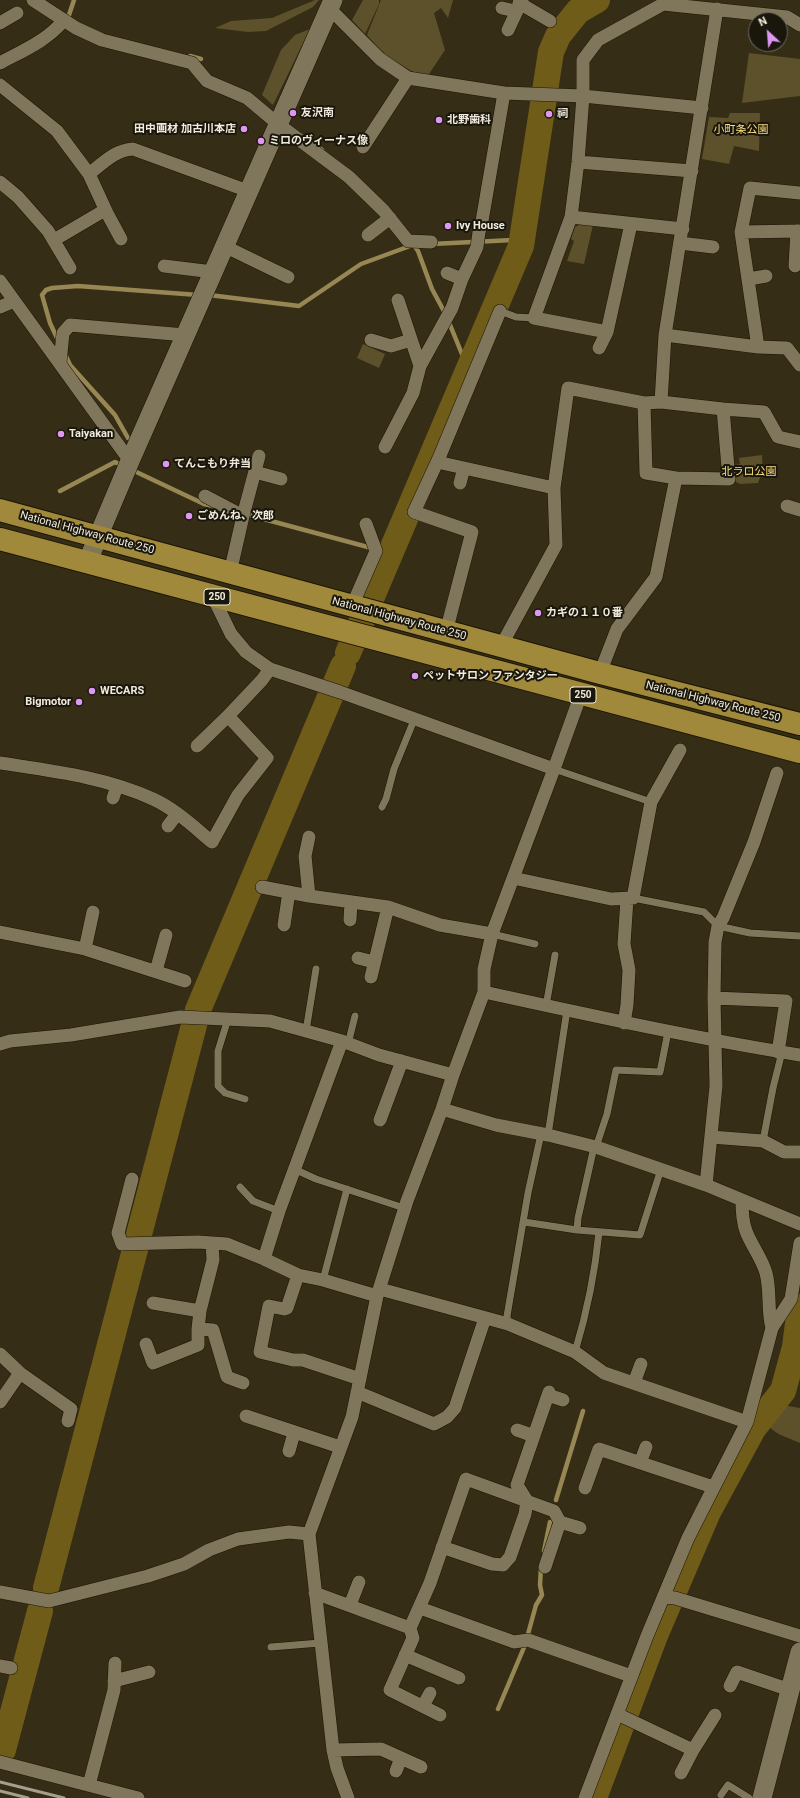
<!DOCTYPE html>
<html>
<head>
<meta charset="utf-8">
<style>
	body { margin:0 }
	#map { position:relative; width:800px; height:1798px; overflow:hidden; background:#352d15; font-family:Roboto,sans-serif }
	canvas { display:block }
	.north { position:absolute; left:748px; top:12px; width:40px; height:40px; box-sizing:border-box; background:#19160b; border:1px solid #6f6b5f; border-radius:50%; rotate:334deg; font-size:11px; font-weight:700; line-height:16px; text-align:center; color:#efeadc }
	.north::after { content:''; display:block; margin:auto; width:14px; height:18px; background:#de98f3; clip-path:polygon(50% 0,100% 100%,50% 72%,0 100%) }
</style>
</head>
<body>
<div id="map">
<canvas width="800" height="1798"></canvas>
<div class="north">N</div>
</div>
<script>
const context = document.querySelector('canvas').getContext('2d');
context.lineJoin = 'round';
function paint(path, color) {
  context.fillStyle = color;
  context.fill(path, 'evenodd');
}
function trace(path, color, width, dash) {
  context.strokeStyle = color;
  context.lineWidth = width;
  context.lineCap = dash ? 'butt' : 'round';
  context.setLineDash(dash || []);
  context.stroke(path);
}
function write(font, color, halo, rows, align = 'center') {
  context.font = font + ' Roboto,"Noto Sans JP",sans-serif';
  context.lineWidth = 4;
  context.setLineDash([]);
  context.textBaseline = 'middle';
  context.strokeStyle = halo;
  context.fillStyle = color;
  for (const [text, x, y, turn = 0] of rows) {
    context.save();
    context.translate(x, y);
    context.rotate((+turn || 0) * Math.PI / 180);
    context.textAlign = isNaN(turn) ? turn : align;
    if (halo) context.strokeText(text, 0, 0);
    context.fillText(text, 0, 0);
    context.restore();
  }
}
paint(new Path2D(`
	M315 0H319L313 7 266 31 248 32 215 28 231 21 272 18Z
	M363 0H379V4L365 34 352 20Z
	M381 0H453L448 18 441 8 434 13 445 50 427 77 415 73 383 54 367 35Z
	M310 29 273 105 262 95 281 50 295 35Z
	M749 53 800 59V96L742 103Z
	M730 113H760L759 151 734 146 729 164 702 159 709 117 728 118Z
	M583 223 593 225 584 264 567 261 574 241 571 239 575 227Z
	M363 344 385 354 379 368 357 358Z
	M762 455 763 470 758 483 740 484 736 482 735 465 740 464 739 458Z
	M772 1403 800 1408V1443C786 1437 773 1434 764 1421Z`), '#5d512c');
trace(new Path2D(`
	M64 19 69 15 74 0
	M190 56 201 59
	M308 138 322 150
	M413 244 418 251 432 289 446 315 464 359 469 368
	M432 244 513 240 523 207 533 142 542 56 552 28 565 11 578 0
	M209 295 299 306 361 264 410 246
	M58 340 50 323 42 295 46 290 52 288 78 286 198 295
	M65 354 70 365 115 415 128 438
	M130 469 204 504 213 506
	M60 491 115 462 123 466
	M245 514 390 553
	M556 1500 583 1411
	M544 1551 550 1522
	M528 1634 536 1605 542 1595 540 1585 541 1567
	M498 1709 525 1645`), '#968754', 4.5);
trace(new Path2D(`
	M348 653 521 246 551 52 558 36 578 11 597 0
	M46 1588 198 1010 343 666
	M3 1750 40 1611
	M594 1798 656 1633 708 1512 753 1429 783 1391 795 1347 800 1307`), '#705c19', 26);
const lane = new Path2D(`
	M500 311 516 317 534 318
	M554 769 651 802
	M382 807 386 799 394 769 414 720
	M633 898 704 912 718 926 750 933 800 936
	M492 934 535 944
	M546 1006 555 955
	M228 1019 218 1051V1086L225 1093 245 1099
	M306 1031 316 969
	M348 1044 355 1016
	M548 1135 567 1010
	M763 1141 773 1088 782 1052
	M596 1147 607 1114 616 1070 660 1072 668 1032
	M294 1169 316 1179 404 1208
	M240 1187 253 1201 279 1211
	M524 1222 577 1230 640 1235 661 1169
	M577 1230 578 1218 594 1147
	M323 1280 347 1189
	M508 1324 507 1316 528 1193 541 1134
	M575 1352C587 1312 595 1273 599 1232
	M271 1647 320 1643
	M721 1795 728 1785 749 1798`);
const street = new Path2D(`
	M33 0 76 28 102 40 192 63 207 81 247 98 278 124 349 177 384 211 408 241 431 242
	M519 3 550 21
	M329 8 380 59 408 78 504 93 583 96 702 108
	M502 8 515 11
	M0 23 17 13
	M508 30 522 0
	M0 63C22 51 47 41 64 20
	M0 85 57 131 89 174
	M363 147 408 78
	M578 162 692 171
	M0 182 18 197 48 231 70 268
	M571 217 683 229
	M631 224 607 332 534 318 571 217 578 162 583 96V60L598 40 663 4 787 17 800 25
	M741 232 800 231
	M368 235 390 218
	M121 239 107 213 89 174C103 163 115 150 133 149L248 191
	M54 240 105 210
	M680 243 713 247
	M224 246 288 277
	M164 266 213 272
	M795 266 797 231
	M447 273 462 279
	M749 279 766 276
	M0 281 130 461
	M398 300 420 366
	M0 307 14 301
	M665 335 758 347 787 348 800 365
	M371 340 391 346 411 340
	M758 347 741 232 750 188 800 193
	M599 348 607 332
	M60 363 63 333 70 325 185 335
	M661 402 665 335 717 9
	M723 409 764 412 778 437 800 442
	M385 447 413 393 420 366 452 308 462 279 477 247 479 232 482 221 504 93
	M437 462 554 488 556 545 501 646
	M255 472 281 479
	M460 483 464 468
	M554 488 568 388 644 403 661 402 723 409 729 479 676 478
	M205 496 243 516 230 573
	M787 506 800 510
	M243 516 259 456
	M212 595 231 634 246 652 270 669 340 692 554 769 492 934 484 969V992L453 1075 442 1109 407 1201 377 1296 352 1417 309 1534 333 1750 337 1768 348 1798
	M352 606 376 551 366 524
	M446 632 472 532 414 512 439 458 500 311
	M600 673 617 629 656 577 676 478 646 473 644 403
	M228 716 262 680 270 669
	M0 763C52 771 105 777 153 799 175 809 194 827 212 842L238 795 267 758 228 716 197 746
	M554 769 581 694
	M113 798 117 786
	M168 826 177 814
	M513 878 611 899 633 898 651 802 680 750
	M262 887 309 896 388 907 440 925 492 934
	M309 896 305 856 309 837
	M350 920 351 902
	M284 925 289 892
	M0 932 85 949 185 981
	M85 949 93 912
	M358 958 374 962
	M156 971 166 935
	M371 977 388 907
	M484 992C589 1015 694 1038 800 1055
	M714 998 786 1001 778 1052
	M624 1023 627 1005 629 970 624 944 627 899
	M0 1044 10 1041 71 1035 180 1017 270 1021 342 1041 379 1055 453 1075
	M442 1109 496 1125 548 1135 596 1147 706 1185 800 1224
	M380 1120 402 1061
	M711 1137 763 1141 784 1152H800
	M132 1179 118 1233 122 1244 198 1242 227 1244 264 1259 298 1275 323 1280 377 1296
	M706 1185 716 1086 714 998 715 942 718 926 723 918 754 842 777 773
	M742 1200C742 1210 742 1221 746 1231 751 1245 762 1258 766 1273 771 1291 767 1310 772 1328
	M212 1243 213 1260 200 1311 198 1329 213 1330 227 1377 243 1383
	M264 1259 279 1211 342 1041
	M298 1275 287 1308 284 1309 269 1306 260 1352 293 1360H303L360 1379
	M380 1289 508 1324 575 1352 604 1373 747 1422
	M153 1303 200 1311
	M146 1344 153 1363 198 1345V1329
	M0 1354 20 1373 71 1409 68 1421
	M634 1383 641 1364
	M357 1392 434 1424 447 1417 455 1408 485 1318
	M548 1395 563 1400
	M0 1402 20 1373
	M246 1416 340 1447
	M517 1430 534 1436
	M289 1451 294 1433
	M640 1463 646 1447
	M585 1488 599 1449 713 1487
	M442 1547 492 1564 503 1565 510 1557 525 1514 527 1501 517 1485 549 1392
	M545 1567 560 1522
	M0 1592 49 1601 148 1576 184 1564 209 1550 238 1539 289 1532 309 1534
	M315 1593 410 1628
	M664 1597 675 1598 800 1636
	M350 1605 359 1582
	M420 1608 514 1642 528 1640 631 1676
	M405 1655 459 1678
	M0 1666 11 1668
	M114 1681 149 1672
	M730 1686 737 1672 790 1690
	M423 1706 430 1693
	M617 1714 693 1750
	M440 1715 390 1690 413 1638 410 1628 430 1583 466 1479 554 1511 560 1522 580 1528
	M333 1750 381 1749 421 1767
	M0 1762 138 1798
	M396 1771 401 1758
	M681 1773 693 1750 715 1715
	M89 1785 114 1690 115 1663
	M585 1798 647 1636 688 1538 747 1422 772 1328 791 1299 800 1243`);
const secondary = new Path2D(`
	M87 563 130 461 333 0
	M762 1798 800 1652`);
const highway = new Path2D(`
	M0 510 600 673 800 724
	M0 539 800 752`);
trace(lane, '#1d1500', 8);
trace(street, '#1d1500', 14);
trace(secondary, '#1d1500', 20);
trace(highway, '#1d1500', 24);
trace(lane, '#7f765b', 7);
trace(street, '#7f765b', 13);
trace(secondary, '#7f765b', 19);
trace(highway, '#a1893c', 22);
trace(new Path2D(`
	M0 1782 64 1798
	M0 1791 28 1798`), '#a69f8d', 3);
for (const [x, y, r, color] of [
	[293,113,4,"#de98f3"],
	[549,114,4,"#de98f3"],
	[439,120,4,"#de98f3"],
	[244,129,4,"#de98f3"],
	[261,141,4,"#de98f3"],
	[448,226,4,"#de98f3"],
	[61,434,4,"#de98f3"],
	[166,464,4,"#de98f3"],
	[189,516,4,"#de98f3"],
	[538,613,4,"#de98f3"],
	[415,676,4,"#de98f3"],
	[92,691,4,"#de98f3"],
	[79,702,4,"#de98f3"]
]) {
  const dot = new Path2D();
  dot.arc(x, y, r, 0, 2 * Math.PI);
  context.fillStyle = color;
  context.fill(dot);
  trace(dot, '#19160b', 1.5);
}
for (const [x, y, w] of [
	[217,597,26],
	[583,695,26]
]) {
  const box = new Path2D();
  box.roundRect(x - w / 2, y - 8, w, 16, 3);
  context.fillStyle = '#19160b';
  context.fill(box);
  trace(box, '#efeadc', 1);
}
write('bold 10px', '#efeadc', null, [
	["250",217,597],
	["250",583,695]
]);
write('bold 11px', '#efeadc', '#19160b', [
	["友沢南",301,113],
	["祠",557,114],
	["北野歯科",447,120],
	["田中画材 加古川本店",236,129,"right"],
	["ミロのヴィーナス像",269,141],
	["Ivy House",456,226],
	["Taiyakan",69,434],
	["てんこもり弁当",174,464],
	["ごめんね、次郎",197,516],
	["カギの１１０番",546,613],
	["ペットサロン ファンタジー",423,676],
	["WECARS",100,691],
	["Bigmotor",71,702,"right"]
], 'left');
write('11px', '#fcde82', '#19160b', [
	["小町条公園",741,130],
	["北ラロ公園",749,472]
]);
write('11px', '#efeadc', '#19160b', [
	["National Highway Route 250",87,533,15],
	["National Highway Route 250",399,619,15],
	["National Highway Route 250",713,702,14]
]);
</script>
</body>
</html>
